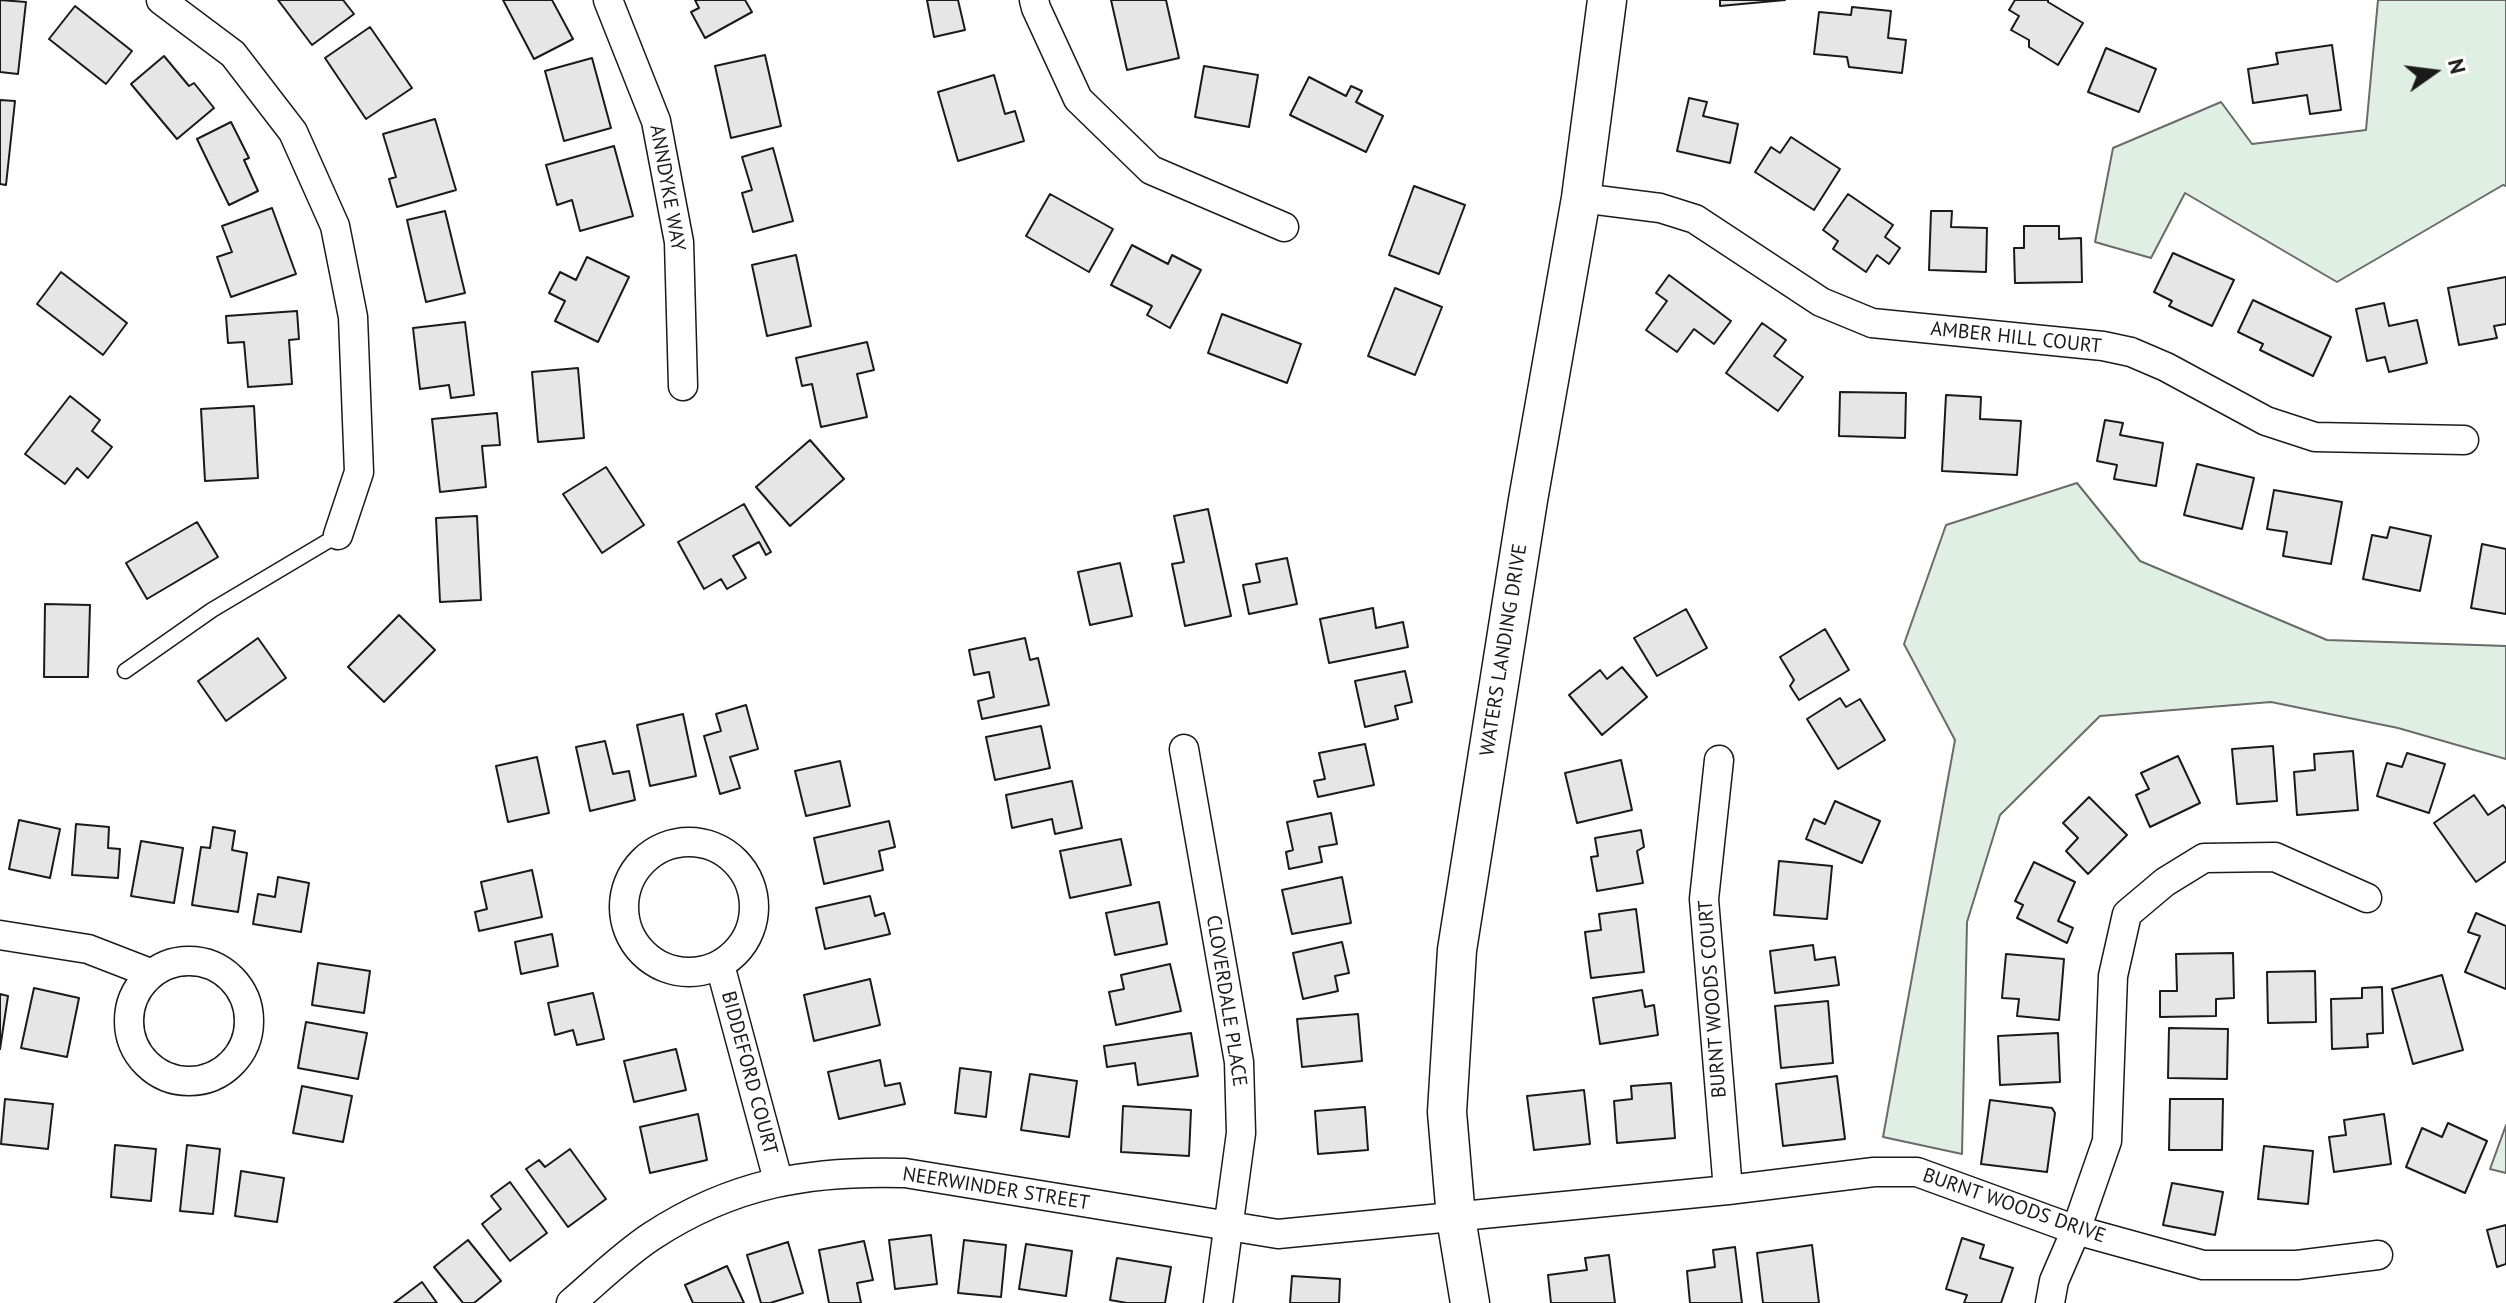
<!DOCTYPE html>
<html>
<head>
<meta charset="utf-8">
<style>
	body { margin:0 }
	#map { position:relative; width:2506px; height:1303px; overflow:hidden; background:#fff; font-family:"PT Sans",sans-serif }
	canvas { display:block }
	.north { position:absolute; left:2394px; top:32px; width:80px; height:80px; -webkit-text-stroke:6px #fff; paint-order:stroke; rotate:76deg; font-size:22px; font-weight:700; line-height:32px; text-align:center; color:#1a1a1a }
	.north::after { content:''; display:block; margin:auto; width:28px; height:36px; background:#1a1a1a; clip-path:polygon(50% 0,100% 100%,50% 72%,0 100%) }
</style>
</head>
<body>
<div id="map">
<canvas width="2506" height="1303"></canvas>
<div class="north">N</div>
</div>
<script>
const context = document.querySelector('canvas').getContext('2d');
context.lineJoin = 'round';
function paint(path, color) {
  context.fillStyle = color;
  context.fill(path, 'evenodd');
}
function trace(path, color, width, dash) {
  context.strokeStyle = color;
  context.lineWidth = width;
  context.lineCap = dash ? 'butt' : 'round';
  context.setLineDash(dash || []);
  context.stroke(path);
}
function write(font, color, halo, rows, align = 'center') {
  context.font = font + ' "PT Sans",sans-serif';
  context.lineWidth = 6;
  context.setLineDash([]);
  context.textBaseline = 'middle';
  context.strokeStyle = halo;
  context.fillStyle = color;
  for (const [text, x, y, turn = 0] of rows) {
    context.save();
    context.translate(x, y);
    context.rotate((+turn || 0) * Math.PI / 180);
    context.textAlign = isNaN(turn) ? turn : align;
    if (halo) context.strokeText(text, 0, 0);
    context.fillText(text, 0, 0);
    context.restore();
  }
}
const green = new Path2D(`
	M2378 0H2506V186L2503 185 2337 282 2185 193 2151 258 2095 242 2113 148 2221 102 2252 144 2366 130Z
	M2077 483 2140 561 2327 640 2506 646V759L2398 728 2271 702 2100 716 2000 815 1967 922 1962 1154 1883 1137 1955 740 1904 644 1946 525Z
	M2506 1125V1173L2490 1169Z`);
paint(green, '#e0efe3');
trace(green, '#6a6a6a', 2);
const building = new Path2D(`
	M0 0 26 2 18 74 0 72Z
	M278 0H343L354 14 312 45Z
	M503 0H552L573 39 534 59Z
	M695 0H745L752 12 705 38 691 12 699 8Z
	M927 0H958L965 30 934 37Z
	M1111 0H1166L1179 58 1127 70Z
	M1720 0H1785L1720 6Z
	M2015 0H2048V2L2083 23 2058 65 2029 47V40L2011 30 2019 16 2009 10Z
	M75 6 132 51 106 84 49 39Z
	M1852 7 1891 11 1888 38 1906 40 1902 73 1849 67 1847 57 1814 54 1819 12 1851 15Z
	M370 27 412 88 366 119 325 58Z
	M2332 45 2341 110 2310 114 2307 95 2253 103 2248 69 2278 64 2276 53Z
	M2106 48 2156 69 2139 112 2088 92Z
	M765 55 781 126 731 138 715 66Z
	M164 56 189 86 194 83 214 108 177 139 131 84Z
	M592 58 611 128 564 141 545 71Z
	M1204 66 1258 75 1249 127 1195 117Z
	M994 75 1005 114 1015 111 1024 141 958 161 938 92Z
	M1309 77 1346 96 1351 86 1362 91 1356 102 1383 116 1366 152 1290 115Z
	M1689 98 1707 102 1703 116 1738 124 1730 163 1677 151Z
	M0 100 15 101 6 185 0 184Z
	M435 119 456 190 397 207 389 179 396 177 383 134Z
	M231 122 249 158 244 160 258 191 229 205 197 139Z
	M1791 137 1840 169 1814 210 1755 172 1771 147 1780 153Z
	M614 146 633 216 580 231 572 200 557 205 546 165Z
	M773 148 793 221 753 232 742 193 752 190 742 157Z
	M1414 186 1465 205 1439 274 1389 255Z
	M1050 194 1113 229 1089 272 1026 236Z
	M1848 194 1893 225 1885 237 1900 248 1889 264 1877 255 1866 272 1833 249 1838 241 1823 230Z
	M272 208 296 274 231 297 217 257 232 252 222 226Z
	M445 211 465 293 426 302 407 220Z
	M1931 211H1952L1951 227 1987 228 1986 272 1929 270Z
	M2024 226H2059V239L2081 238 2082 282 2015 283 2014 248H2024Z
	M1132 245 1168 264 1172 255 1201 270 1170 328 1147 315 1152 306 1111 285Z
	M2173 253 2234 280 2212 326 2169 306 2172 301 2154 292Z
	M796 255 811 326 767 336 752 265Z
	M587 257 629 277 598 342 555 321 565 301 549 293 560 272 576 280Z
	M61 272 127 323 103 355 37 304Z
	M1669 275 1731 321 1714 344 1694 329 1677 352 1646 330 1667 301 1656 293Z
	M2506 277V324L2494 326 2497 338 2459 345 2448 288Z
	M1395 288 1442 307 1415 375 1368 356Z
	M2253 300 2331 337 2313 376 2260 350 2263 344 2238 332Z
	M2384 303 2389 326 2417 320 2427 363 2389 372 2385 357 2367 361 2356 309Z
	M297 311 299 339 289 340 292 384 248 387 244 342 228 343 226 316Z
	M1222 314 1301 344 1287 383 1208 353Z
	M465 322 474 395 451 398 449 385 420 389 413 328Z
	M1762 323 1786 340 1774 356 1803 377 1778 411 1726 373Z
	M867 342 874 370 857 374 867 417 821 427 812 384 802 386 796 358Z
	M578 368 584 438 538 442 532 372Z
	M1840 392 1906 393 1905 438 1839 436Z
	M1946 395 1981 397 1980 419 2021 421 2017 475 1942 471Z
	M70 396 100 420 92 431 112 447 88 478 77 468 65 484 25 454Z
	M254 406 258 478 205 481 201 409Z
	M497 413 500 445 482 446 486 487 440 492 432 419Z
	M2105 420 2123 423 2120 435 2163 443 2156 486 2114 479 2117 465 2097 461Z
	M810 440 844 479 790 526 756 487Z
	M2197 464 2254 478 2242 529 2184 515Z
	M606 467 644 525 602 553 563 494Z
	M2274 490 2342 502 2331 564 2283 556 2287 532 2267 529Z
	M744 504 771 552 766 555 759 542 733 556 746 578 727 589 721 579 704 589 678 542Z
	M1208 509 1231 616 1185 626 1172 564 1184 562 1174 516Z
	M477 516 481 600 440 602 436 518Z
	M197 522 218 557 147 599 126 563Z
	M2390 527 2431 536 2420 591 2363 579 2372 535 2387 538Z
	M2482 544 2506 549V614L2471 608Z
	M1287 558 1297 604 1249 614 1243 585 1260 582 1256 564Z
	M1120 563 1132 616 1090 625 1078 572Z
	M45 604 90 605 88 677H44Z
	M1373 608 1376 628 1403 622 1408 647 1329 663 1320 619Z
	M1686 609 1707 648 1657 676 1634 638Z
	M399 615 435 650 384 702 348 667Z
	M1825 629 1849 670 1799 700 1790 686 1794 680 1780 657Z
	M258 638 286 678 226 721 198 681Z
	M1025 638 1030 660 1038 658 1049 705 982 719 978 701 994 697 989 672 974 675 969 650Z
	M1622 667 1647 697 1602 735 1569 695 1600 670 1607 679Z
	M1405 671 1412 702 1395 706 1398 719 1365 727 1355 681Z
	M1840 698 1846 707 1860 699 1885 740 1838 769 1807 719Z
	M746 705 758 749 730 757 740 788 720 794 704 736 721 731 716 714Z
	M683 714 696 776 650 786 637 725Z
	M1041 726 1050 768 995 780 986 737Z
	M605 741 613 774 629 771 635 800 590 811 576 747Z
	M1365 744 1374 785 1318 797 1314 781 1325 779 1319 753Z
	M2273 746 2277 801 2237 804 2232 749Z
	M2353 751 2358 810 2297 815 2294 772 2315 770 2314 754Z
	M2407 753 2445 764 2429 813 2377 796 2387 763 2402 767Z
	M2178 756 2200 803 2150 827 2136 795 2149 789 2141 773Z
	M537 757 549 813 508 822 496 766Z
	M1621 760 1632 810 1577 823 1565 773Z
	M840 761 850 806 806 816 795 771Z
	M1072 781 1082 828 1055 834 1052 819 1012 828 1006 795Z
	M2474 795 2488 815 2503 805 2506 809V861L2476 882 2434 823Z
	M2089 797 2127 835 2088 874 2066 851 2078 838 2063 823Z
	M1835 801 1880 821 1862 863 1806 839 1814 819 1825 824Z
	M1331 813 1337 844 1319 847 1322 862 1289 869 1286 852 1293 850 1287 822Z
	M19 820 60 829 50 878 9 869Z
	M889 821 895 847 879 851 883 870 824 884 814 838Z
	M76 824 109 827 108 848 120 849 118 878 72 875Z
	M213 827 235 831 232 850 247 853 238 912 192 905 201 847 210 848Z
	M1641 830 1644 847 1637 851 1643 883 1597 891 1591 857 1598 856 1595 838Z
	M1121 839 1131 885 1070 898 1060 851Z
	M141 841 183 848 174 903 131 896Z
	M1779 861 1832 866 1827 919 1774 915Z
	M2034 862 2075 882 2058 921 2073 928 2067 943 2017 918 2023 905 2015 901Z
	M532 870 542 917 479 931 475 912 487 909 481 882Z
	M278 877 309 883 301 932 253 924 258 894 275 897Z
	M1342 877 1351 923 1292 934 1282 890Z
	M870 896 875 916 884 913 890 934 825 949 816 908Z
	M1159 902 1167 944 1115 955 1106 913Z
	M1636 909 1644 972 1591 978 1585 932 1601 930 1599 914Z
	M2476 913 2506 926V989L2465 972 2480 936 2468 932Z
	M552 934 558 966 521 974 515 942Z
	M1342 942 1349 973 1335 976 1338 991 1303 999 1293 953Z
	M1813 945 1815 960 1835 957 1839 985 1775 993 1770 951Z
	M2233 953 2234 998 2216 999V1016L2160 1017V991H2177L2176 954Z
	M2006 954 2064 959 2059 1020 2017 1016 2019 999 2002 998Z
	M318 963 370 971 364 1013 312 1005Z
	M1170 964 1181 1011 1116 1025 1109 992 1124 989 1121 975Z
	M2315 971 2316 1022 2268 1023 2267 972Z
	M2442 975 2463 1050 2413 1064 2392 989Z
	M870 979 880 1025 814 1041 804 995Z
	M2382 987 2383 1033 2367 1034 2368 1047 2332 1049 2331 999 2362 998V988Z
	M34 988 79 998 67 1057 21 1048Z
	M1642 990 1645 1007 1654 1005 1658 1035 1600 1044 1593 998Z
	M593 993 604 1039 577 1045 573 1030 555 1035 548 1003Z
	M0 994 8 996 0 1049Z
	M1828 1001 1833 1063 1781 1068 1775 1006Z
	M1358 1014 1362 1061 1302 1067 1297 1019Z
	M306 1022 367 1033 358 1079 298 1068Z
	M2169 1028 2228 1029 2227 1079 2168 1078Z
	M1191 1033 1198 1076 1138 1085 1135 1063 1107 1067 1104 1046Z
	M2058 1033 2060 1082 2000 1085 1998 1036Z
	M676 1049 686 1090 634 1102 624 1061Z
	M880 1060 885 1086 900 1083 905 1104 839 1119 828 1072Z
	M960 1068 991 1072 986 1117 955 1113Z
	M1030 1074 1077 1081 1069 1137 1021 1130Z
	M1837 1076 1845 1139 1783 1146 1776 1084Z
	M1671 1083 1675 1138 1617 1143 1614 1101 1632 1099 1631 1086Z
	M302 1086 352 1096 343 1142 293 1133Z
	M1584 1090 1590 1144 1534 1150 1527 1096Z
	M5 1099 53 1104 48 1149 1 1144Z
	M2170 1099H2223L2222 1150H2169Z
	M1990 1100 2052 1108 2055 1113 2047 1172 1981 1164Z
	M1123 1106 1191 1110 1189 1156 1121 1152Z
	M1365 1107 1368 1150 1318 1154 1315 1111Z
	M698 1114 707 1160 650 1173 640 1127Z
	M2384 1114 2391 1164 2334 1172 2329 1137 2346 1135 2344 1120Z
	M2448 1123 2487 1141 2465 1193 2406 1167 2422 1128 2442 1137Z
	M115 1145 156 1149 151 1201 111 1197Z
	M187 1145 220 1149 213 1214 180 1211Z
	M2264 1146 2313 1151 2308 1204 2258 1199Z
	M570 1149 606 1199 568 1227 526 1169 539 1160 545 1167Z
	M241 1171 284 1178 277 1222 235 1216Z
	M510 1182 547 1233 510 1261 482 1224 501 1209 491 1196Z
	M2172 1183 2223 1192 2215 1235 2163 1225Z
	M2506 1225V1264L2497 1267 2487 1230Z
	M931 1235 937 1284 895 1289 889 1240Z
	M1962 1238 1984 1245 1980 1258 2013 1268 2001 1303H1964L1967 1295 1946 1289Z
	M468 1240 501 1281 474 1303H463L434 1267Z
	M964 1240 1006 1245 1001 1297 958 1293Z
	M864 1241 873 1280 857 1283 861 1303H829L819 1250Z
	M788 1242 803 1293 770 1303H761L747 1255Z
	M1026 1244 1072 1251 1066 1296 1019 1289Z
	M1812 1245 1819 1303H1763L1757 1253Z
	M1735 1247 1742 1303H1690L1687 1271 1715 1267 1713 1250Z
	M1609 1255 1615 1303H1551L1548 1275 1587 1270 1585 1258Z
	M1117 1258 1171 1267 1165 1303H1127L1110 1300Z
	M727 1266 744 1303H693L685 1285Z
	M1292 1276 1340 1279 1339 1303H1290Z
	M422 1282 437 1303H394Z`);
paint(building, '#e6e6e6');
trace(building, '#1a1a1a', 2);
const lane = new Path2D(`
	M125 671 212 610 338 535`);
const street = new Path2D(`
	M161 0 233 54 293 132 335 226 353 317 359 472 338 535
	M608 0 656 121 679 242 683 386
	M1034 0 1036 8 1078 99 1151 170 1284 227
	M1581 198 1660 208 1695 219 1821 302 1872 323 2103 346 2131 352 2166 367 2266 421 2315 437 2464 440
	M1184 749 1239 1062 1241 1133 1218 1303
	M1719 760 1704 899 1728 1190
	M624 907a65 65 0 1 1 130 0a65 65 0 1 1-130 0Z
	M0 935 88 949 150 973
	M129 1021a60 60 0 1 1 120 0a60 60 0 1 1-120 0Z
	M720 965 778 1180
	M571 1303C597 1281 623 1255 652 1236 733 1183 810 1170 905 1173L1278 1234 1728 1190 1874 1172H1917L2076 1230 2203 1265H2297L2378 1255
	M2050 1303 2054 1281 2076 1230 2107 1141 2113 976 2127 914 2165 882 2204 858 2275 857 2367 898`);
const secondary = new Path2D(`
	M1470 1303 1456 1218 1447 1112 1457 950 1528 500 1581 198 1607 0`);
trace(lane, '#1a1a1a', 17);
trace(street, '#1a1a1a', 31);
trace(secondary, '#1a1a1a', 41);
trace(lane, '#fff', 14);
trace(street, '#fff', 28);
trace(secondary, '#fff', 38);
write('20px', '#1a1a1a', '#fff', [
	["ANNDYKE WAY",667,188,80],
	["AMBER HILL COURT",2016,338,6],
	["WATERS LANDING DRIVE",1504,650,-81],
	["BURNT WOODS COURT",1713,999,-94],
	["CLOVERDALE PLACE",1226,1001,81],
	["BIDDEFORD COURT",749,1073,75],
	["NEERWINDER STREET",996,1189,9],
	["BURNT WOODS DRIVE",2014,1206,19]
]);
</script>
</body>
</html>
